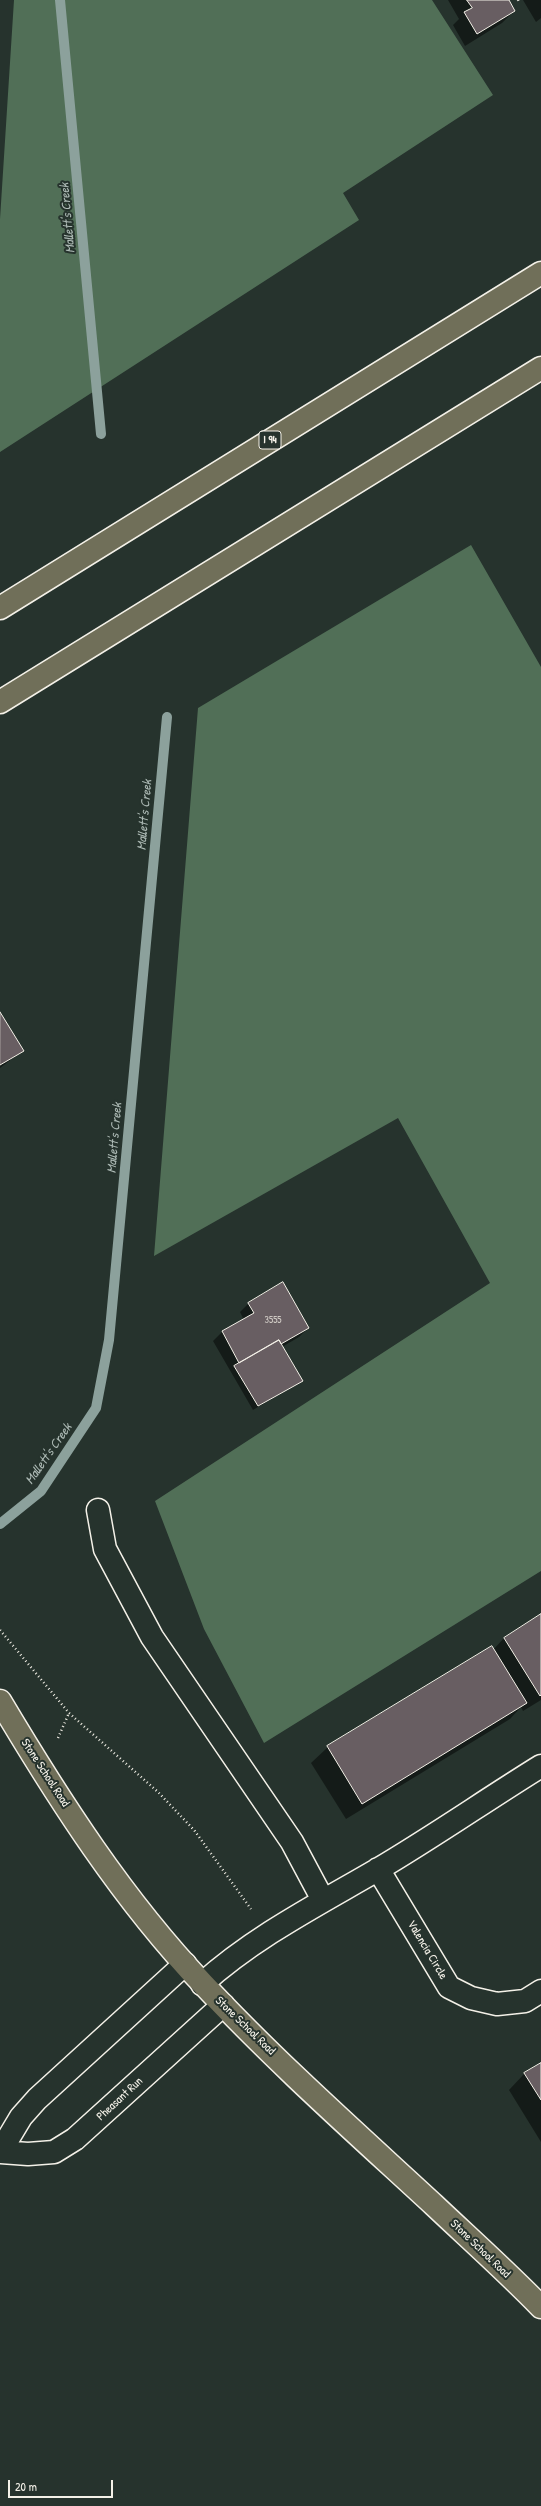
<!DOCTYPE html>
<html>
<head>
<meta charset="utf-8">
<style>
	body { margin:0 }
	#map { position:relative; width:541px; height:2506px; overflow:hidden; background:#26332d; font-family:"Patrick Hand",sans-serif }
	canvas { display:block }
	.scale { position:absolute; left:8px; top:2480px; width:105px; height:18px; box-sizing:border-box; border:2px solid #f4f1e8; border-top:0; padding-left:5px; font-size:12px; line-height:14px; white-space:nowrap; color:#f4f1e8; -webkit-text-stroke:3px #26332d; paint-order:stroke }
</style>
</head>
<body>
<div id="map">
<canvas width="541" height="2506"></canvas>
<div class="scale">20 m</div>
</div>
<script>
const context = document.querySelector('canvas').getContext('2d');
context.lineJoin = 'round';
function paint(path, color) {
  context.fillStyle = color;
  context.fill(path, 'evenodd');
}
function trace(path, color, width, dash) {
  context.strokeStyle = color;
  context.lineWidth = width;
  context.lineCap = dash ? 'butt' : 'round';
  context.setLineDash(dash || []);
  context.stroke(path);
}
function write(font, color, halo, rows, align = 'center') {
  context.font = font + ' "Patrick Hand",sans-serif';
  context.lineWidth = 4;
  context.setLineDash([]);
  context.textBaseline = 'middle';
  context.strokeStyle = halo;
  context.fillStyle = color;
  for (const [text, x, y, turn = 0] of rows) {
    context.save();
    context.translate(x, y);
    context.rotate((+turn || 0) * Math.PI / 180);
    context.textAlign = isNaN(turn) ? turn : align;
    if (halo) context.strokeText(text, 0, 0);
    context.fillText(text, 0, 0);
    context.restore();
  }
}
paint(new Path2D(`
	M14 0H432L493 95 343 193 359 220 0 452V219Z
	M471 545 541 667V1571L264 1743 204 1629 155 1501 490 1283 398 1118 154 1256 198 708Z`), '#516f57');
paint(new Path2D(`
	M448 0H508L514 11 502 23 465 46 453 25 459 19Z
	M523 0H541V18L536 22Z
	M0 1014 22 1051 0 1068Z
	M249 1303 308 1328 299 1337 282 1347 301 1381 253 1410 213 1341 222 1332 244 1320 240 1312Z
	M541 1615V1700L523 1711 521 1707 510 1719 346 1819 311 1763 328 1747 491 1647 493 1650 504 1638Z
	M541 2064V2142L509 2090 525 2073Z`), '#0007');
trace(new Path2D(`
	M60 0 101 434
	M0 1524 41 1491 96 1408 109 1340 167 717`), '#8ca19c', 10);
const building = new Path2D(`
	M467 0H509L515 11 477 34 464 12 472 8Z
	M0 1012 24 1051 0 1065Z
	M283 1282 309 1328 281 1344 279 1340 239 1363 222 1331 254 1313 248 1303Z
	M279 1340 303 1381 258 1406 234 1366Z
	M541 1614V1695L540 1696 504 1638Z
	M492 1646 527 1703 362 1804 327 1746Z
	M541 2063V2100L524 2073Z`);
paint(building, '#685e62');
trace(building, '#f4f1e8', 1);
const minor = new Path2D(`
	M98 1510 105 1549 152 1637 292 1842 323 1900
	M378 1869 449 1987 471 1998 497 2004 525 2001 541 1991
	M202 1984C254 1937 317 1905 377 1870 433 1837 486 1800 541 1766
	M0 2152 28 2154 54 2152 75 2139 223 2005
	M0 2152 21 2117 37 2099 185 1964`);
const major = new Path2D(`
	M0 1701C59 1800 123 1900 203 1984 276 2062 356 2133 434 2205 470 2239 507 2272 541 2307`);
const highway = new Path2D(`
	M0 608 541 273
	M0 702 541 368`);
trace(minor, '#f4f1e8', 25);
trace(major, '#f4f1e8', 25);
trace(highway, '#f4f1e8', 25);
trace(new Path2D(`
	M518 0 519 3
	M0 1630 69 1713 158 1792 194 1830 251 1909
	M58 1738 69 1713`), '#f4f1e8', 2.5, [1, 3]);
trace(minor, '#26332d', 22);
trace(major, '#706f59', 22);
trace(highway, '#706f59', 22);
write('10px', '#d1ccc6', null, [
	["3555",273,1320]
]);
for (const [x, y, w] of [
	[270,440,22]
]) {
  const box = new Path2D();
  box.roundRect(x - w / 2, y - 9, w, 18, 3);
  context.fillStyle = '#26332d';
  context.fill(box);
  trace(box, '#f4f1e8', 1);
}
write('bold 11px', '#f4f1e8', null, [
	["I 94",270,440]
]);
write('12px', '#f4f1e8', '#26332d', [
	["Stone School Road",45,1773,57],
	["Valencia Circle",427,1950,59],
	["Stone School Road",245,2026,44],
	["Pheasant Run",120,2099,-43],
	["Stone School Road",480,2249,44]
]);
write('italic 13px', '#aebbb6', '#26332d', [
	["Mallett's Creek",68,218,-95],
	["Mallett's Creek",145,815,-85],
	["Mallett's Creek",115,1138,-85],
	["Mallett's Creek",49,1454,-55]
]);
</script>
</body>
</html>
